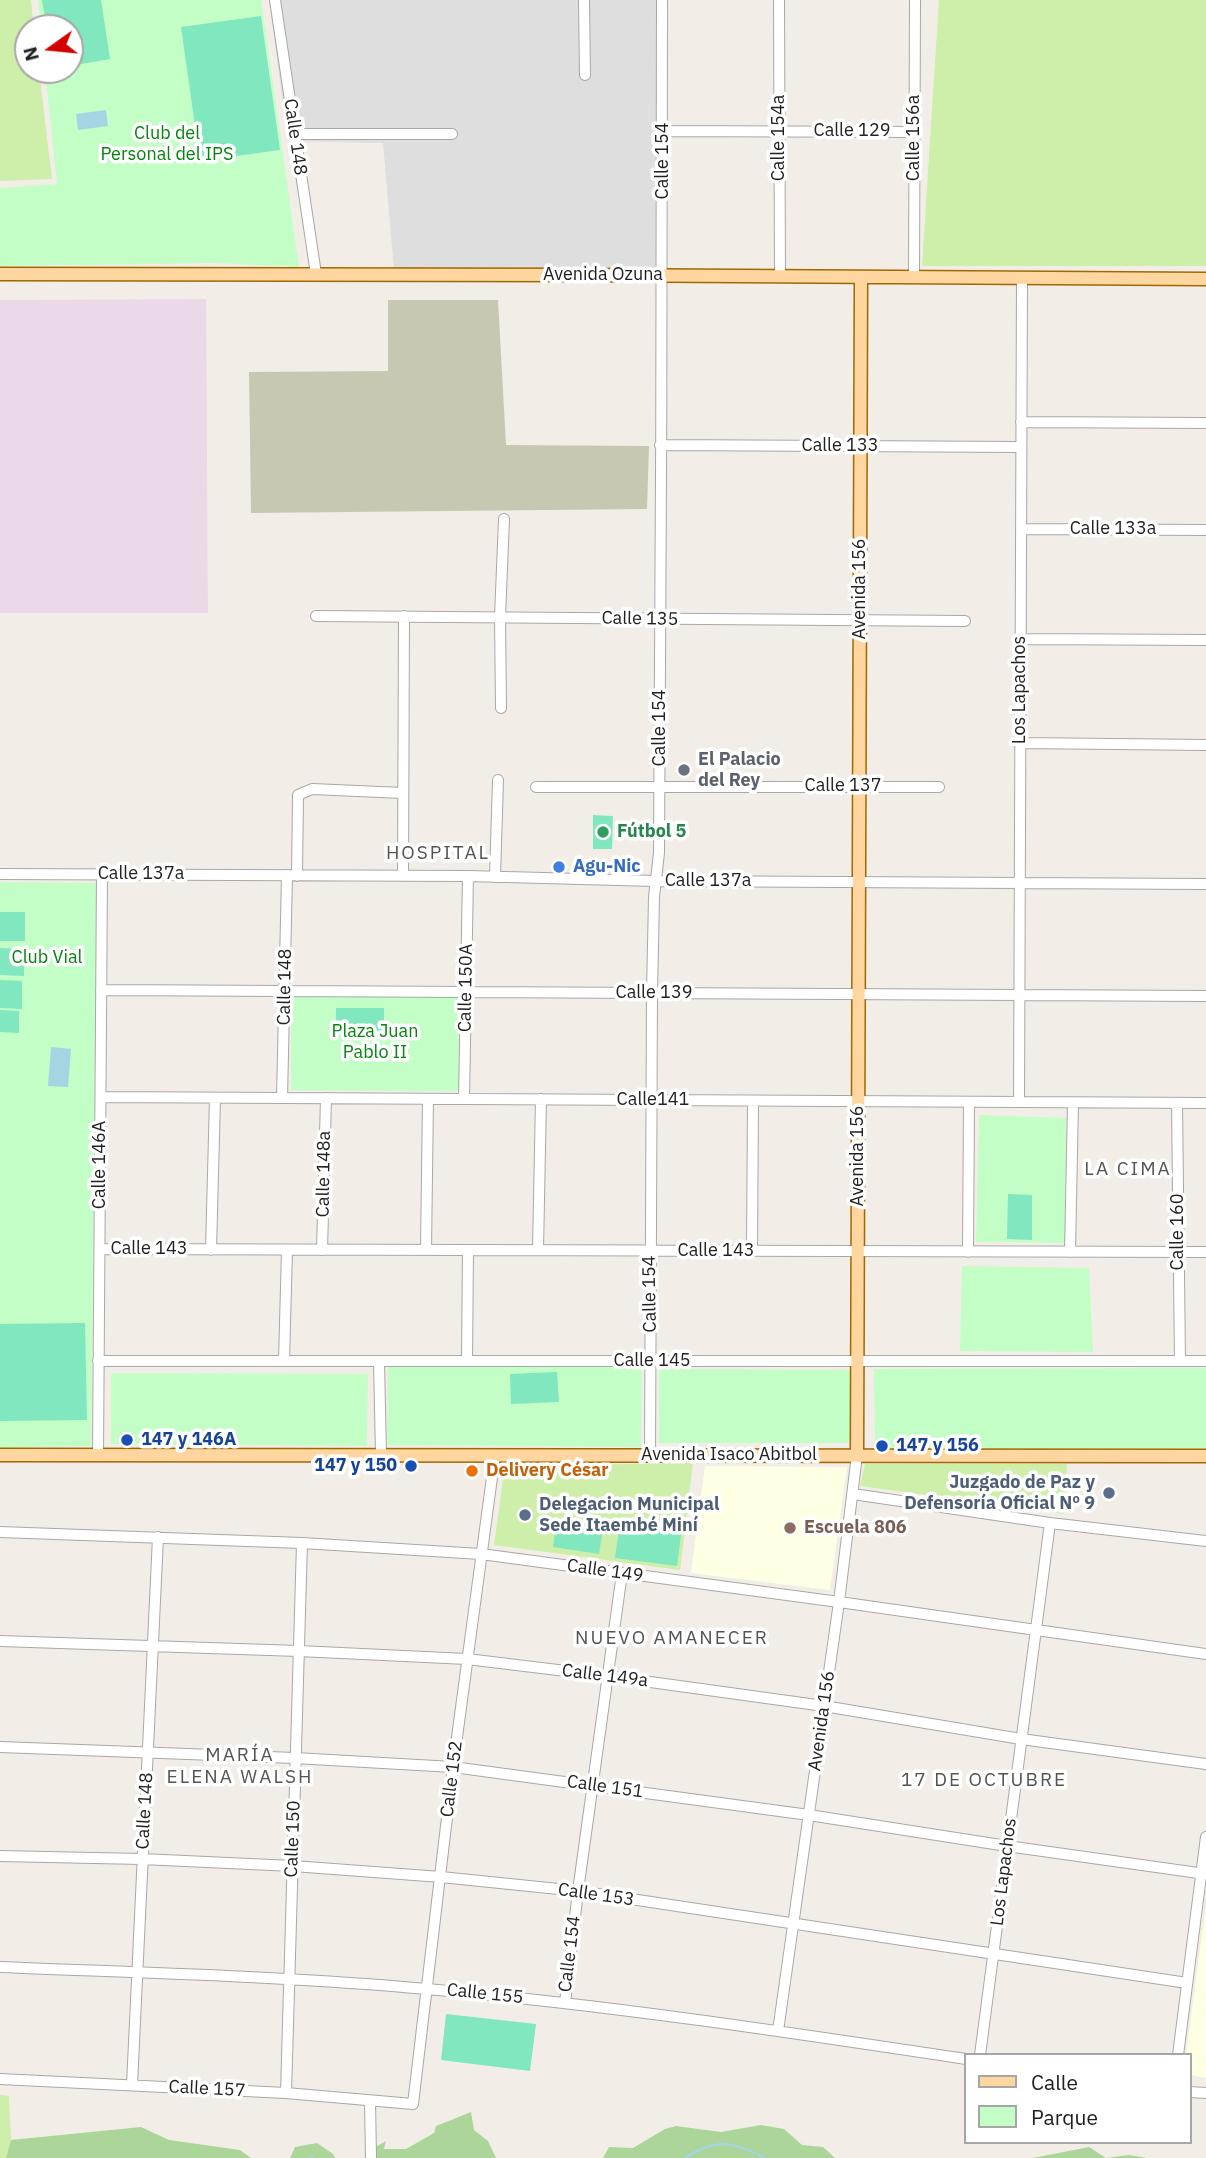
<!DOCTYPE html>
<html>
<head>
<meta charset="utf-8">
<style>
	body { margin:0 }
	#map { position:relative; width:1206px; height:2158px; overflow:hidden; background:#f2eee7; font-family:"IBM Plex Sans",sans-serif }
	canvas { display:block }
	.legend { position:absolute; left:964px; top:2053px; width:228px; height:91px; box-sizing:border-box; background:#fff; border:2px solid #a6a6a6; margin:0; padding:9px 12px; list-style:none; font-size:21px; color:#212121 }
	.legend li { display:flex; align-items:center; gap:14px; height:35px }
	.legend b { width:35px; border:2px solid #a6a6a6 }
	.north { position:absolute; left:14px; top:14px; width:70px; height:70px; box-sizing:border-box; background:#fff; border:2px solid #a6a6a6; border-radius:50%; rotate:255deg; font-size:19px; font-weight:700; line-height:28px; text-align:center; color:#212121 }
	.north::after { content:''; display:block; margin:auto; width:24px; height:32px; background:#d30001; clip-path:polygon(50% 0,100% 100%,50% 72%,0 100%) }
</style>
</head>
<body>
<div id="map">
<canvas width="1206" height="2158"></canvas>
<ul class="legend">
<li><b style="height:9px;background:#ffd5a0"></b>Calle</li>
<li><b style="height:19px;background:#c3fec7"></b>Parque</li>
</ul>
<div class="north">N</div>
</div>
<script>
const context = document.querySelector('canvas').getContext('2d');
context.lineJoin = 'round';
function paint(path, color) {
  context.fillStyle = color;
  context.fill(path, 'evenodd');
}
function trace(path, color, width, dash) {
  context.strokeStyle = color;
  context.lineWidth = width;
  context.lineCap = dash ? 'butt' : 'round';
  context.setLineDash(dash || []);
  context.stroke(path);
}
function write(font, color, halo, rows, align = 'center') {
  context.font = font + ' "IBM Plex Sans",sans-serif';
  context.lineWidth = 7;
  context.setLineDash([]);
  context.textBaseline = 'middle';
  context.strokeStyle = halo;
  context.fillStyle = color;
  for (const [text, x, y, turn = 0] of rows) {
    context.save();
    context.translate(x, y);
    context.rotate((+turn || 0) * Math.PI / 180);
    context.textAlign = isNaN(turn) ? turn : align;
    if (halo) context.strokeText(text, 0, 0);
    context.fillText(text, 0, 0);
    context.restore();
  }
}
paint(new Path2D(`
	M269 0H658L663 274 394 270 383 143 288 141Z`), '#dfdede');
paint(new Path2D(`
	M206 299 208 613H0V300Z`), '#ecd9e8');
paint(new Path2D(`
	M705 1466 847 1467 830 1590 691 1573Z
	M1206 1904V2078L1190 2075V2055H1186Z`), '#ffffe4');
paint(new Path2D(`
	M388 300H498L506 445 649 446 647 509 251 513 249 372 388 371Z`), '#c8c8b2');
paint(new Path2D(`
	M0 0H31L34 28H28V70H39L52 179 0 181Z
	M939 0H1206V266H922Z
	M693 1463 680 1570 494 1545 505 1466Z
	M865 1464H1067L1064 1514 860 1486Z
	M0 2095 9 2096 11 2140 6 2158H0Z`), '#cdefaa');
paint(new Path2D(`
	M471 2112 474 2130 488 2141 496 2158H367L370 2150 386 2141 384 2149H406L434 2133 436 2126Z
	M761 2125 784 2129 802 2145 823 2147 835 2158H603L609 2147 633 2148 665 2129 676 2126 721 2132Z
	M141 2127 169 2140 240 2150 251 2158H6L11 2140Z
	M317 2143 333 2154 335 2158H290L295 2147Z
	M1089 2147 1106 2158 1129 2155 1147 2158H1033Z`), '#abd599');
paint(new Path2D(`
	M38 0H261L299 267 214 263 0 266V188L57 184 45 70H70V28H41Z
	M0 882 97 883 91 1446 0 1448Z
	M291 994H458L459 1091 291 1090Z
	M979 1115 1066 1118 1065 1243 976 1242Z
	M962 1266 1089 1268 1093 1352 960 1351Z
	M388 1365 642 1367 641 1447 387 1445Z
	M1206 1368V1448L875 1449 874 1369Z
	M659 1369 852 1370V1443H659Z
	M111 1373 368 1374 367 1446 111 1444Z`), '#c3fec7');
paint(new Path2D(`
	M42 0H101L110 59 70 66V28H47Z
	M261 16 280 150 200 161 181 27Z
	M593 815 613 816 612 849H593Z
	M0 912H25V941H0Z
	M0 948 24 949V976L0 975Z
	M0 980 22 981V1009L0 1008Z
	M336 1008H384V1034L336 1035Z
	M0 1010 19 1011V1033L0 1032Z
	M1008 1194 1032 1195V1240L1007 1239Z
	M85 1323 87 1420 0 1421V1324Z
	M557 1372 559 1402 511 1404 510 1374Z
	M556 1521 603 1528 599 1554 553 1547Z
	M620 1521 682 1528 677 1566 615 1558Z
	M446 2014 536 2024 530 2071 441 2060Z`), '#80e7be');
paint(new Path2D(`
	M106 110 108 126 78 130 76 114Z
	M51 1047 71 1049 68 1087 48 1086Z`), '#a5d5e3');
trace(new Path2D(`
	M309 2158H313
	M685 2158C716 2138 733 2141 765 2158`), '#a5d5e3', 2.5);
const minor = new Path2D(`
	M275 0 316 274
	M584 0 585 75
	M779 0 780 276
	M663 131 914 132
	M295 134H452
	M914 277 915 0
	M1021 422 1206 423
	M660 445 1021 447
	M1021 529 1206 530
	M316 616 965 621
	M1020 639 1206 640
	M501 708 500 617 504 519
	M1020 743 1206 745
	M536 787H939
	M0 874 468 876 656 881 1206 884
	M297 876 298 795 312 789 403 793
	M403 876 404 616
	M495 877 498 780
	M101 990 1206 996
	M101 1097 1206 1103
	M282 1098 287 875
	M464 1099 468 876
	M1019 1102 1022 278
	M1177 1103 1180 1361
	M100 1249 1206 1252
	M211 1250 215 1098
	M322 1250 326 1098
	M426 1250 428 1099
	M538 1250 541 1099
	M752 1251 753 1101
	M968 1252 969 1102
	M1070 1252 1073 1103
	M98 1361H1206
	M284 1361 287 1250
	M379 1361 381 1455
	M467 1361 468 1250
	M98 1455 102 874
	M650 1455 652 993 654 897 659 853C660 569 663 284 662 0
	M853 1494 1050 1523 1206 1541
	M0 1532 302 1543 481 1554 839 1602 1206 1654
	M0 1641 299 1651 467 1659 607 1676 824 1706 1021 1739 1206 1764
	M0 1747 295 1758 453 1767 809 1815 1007 1846 1206 1874
	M0 1856 142 1859 293 1866 441 1877 578 1891 1187 1983
	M0 1967C142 1973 285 1976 427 1989 608 2005 787 2032 966 2059
	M565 2003 578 1891 622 1573
	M778 2031 839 1602 857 1455
	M980 2055 1050 1523
	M1178 2055 1206 1837
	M0 2079 286 2093 413 2104 453 1767 495 1455
	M132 2085 158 1537
	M1190 2092 1206 2093
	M286 2093 302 1543
	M370 2101 371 2158`);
const major = new Path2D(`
	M0 274 584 275 1206 279
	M0 1455 1206 1456
	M857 1455 861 277`);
trace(minor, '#a8a8a8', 12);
trace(major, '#9f6900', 15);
trace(minor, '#fff', 10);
trace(major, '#ffd5a0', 12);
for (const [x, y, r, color] of [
	[684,770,7,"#6b7280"],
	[603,832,7,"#2e9e5b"],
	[559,867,7,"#3f7fe0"],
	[127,1440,7,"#1a4fb4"],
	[882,1446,7,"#1a4fb4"],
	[411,1466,7,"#1a4fb4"],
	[472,1471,7,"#e8710a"],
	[1109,1493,7,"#5c6f8a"],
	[525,1515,7,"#5c6f8a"],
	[790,1528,7,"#8d6e63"]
]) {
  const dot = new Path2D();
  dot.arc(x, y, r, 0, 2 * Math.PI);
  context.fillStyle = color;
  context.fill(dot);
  trace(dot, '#fff', 2.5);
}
write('18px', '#212121', '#fff', [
	["Calle 129",852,131],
	["Calle 148",295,137,82],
	["Calle 154a",779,138,-90],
	["Calle 156a",914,138,-90],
	["Calle 154",663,161,-90],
	["Avenida Ozuna",603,275],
	["Calle 133",840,446],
	["Calle 133a",1113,529],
	["Avenida 156",860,589,-90],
	["Calle 135",640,619,1],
	["Los Lapachos",1020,690,-90],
	["Calle 154",660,728,-90],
	["Calle 137",843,786],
	["Calle 137a",141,874],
	["Calle 137a",708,881],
	["Calle 148",285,987,-89],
	["Calle 150A",466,988,-89],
	["Calle 139",654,993],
	["Calle141",653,1100],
	["Avenida 156",858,1156,-90],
	["Calle 146A",100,1165,-90],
	["Calle 148a",324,1174,-89],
	["Calle 160",1178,1232,-90],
	["Calle 143",149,1249],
	["Calle 143",716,1251],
	["Calle 154",650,1294,-91],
	["Calle 145",652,1361],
	["Avenida Isaco Abitbol",729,1455],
	["Calle 149",605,1571,8],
	["Calle 149a",605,1676,7],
	["Avenida 156",822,1721,-82],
	["Calle 152",452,1779,-83],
	["Calle 151",605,1787,8],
	["Calle 148",145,1811,-87],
	["Calle 150",293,1839,-88],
	["Los Lapachos",1004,1872,-83],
	["Calle 153",596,1895,8],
	["Calle 154",570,1954,-83],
	["Calle 155",485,1994,6],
	["Calle 157",207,2089,3]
]);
write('18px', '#04860d', '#fff', [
	["Club del",167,134],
	["Personal del IPS",167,155],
	["Club Vial",47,958],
	["Plaza Juan",375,1032],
	["Pablo II",375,1053]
]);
write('bold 18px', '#5b616d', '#fff', [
	["El Palacio",698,760],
	["del Rey",698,781]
], 'left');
write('bold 18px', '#27864d', '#fff', [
	["Fútbol 5",617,832]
], 'left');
write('bold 18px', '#366cbe', '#fff', [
	["Agu-Nic",573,867]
], 'left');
write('bold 18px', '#164399', '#fff', [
	["147 y 146A",141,1440],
	["147 y 156",896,1446],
	["147 y 150",397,1466,"right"]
], 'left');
write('bold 18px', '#c56008', '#fff', [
	["Delivery César",486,1471]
], 'left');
write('bold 18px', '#4e5e75', '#fff', [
	["Juzgado de Paz y",1095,1483],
	["Defensoría Oficial Nº 9",1095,1504],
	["Delegacion Municipal",539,1505,"left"],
	["Sede Itaembé Miní",539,1526,"left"]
], 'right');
write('bold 18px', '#785e54', '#fff', [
	["Escuela 806",804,1528]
], 'left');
context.letterSpacing = '2px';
write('19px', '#545454', '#fff', [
	["HOSPITAL",438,854],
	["LA CIMA",1128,1170],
	["NUEVO AMANECER",672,1639],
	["MARÍA",240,1756],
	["ELENA WALSH",240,1778],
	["17 DE OCTUBRE",984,1781]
]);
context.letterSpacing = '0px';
</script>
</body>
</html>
